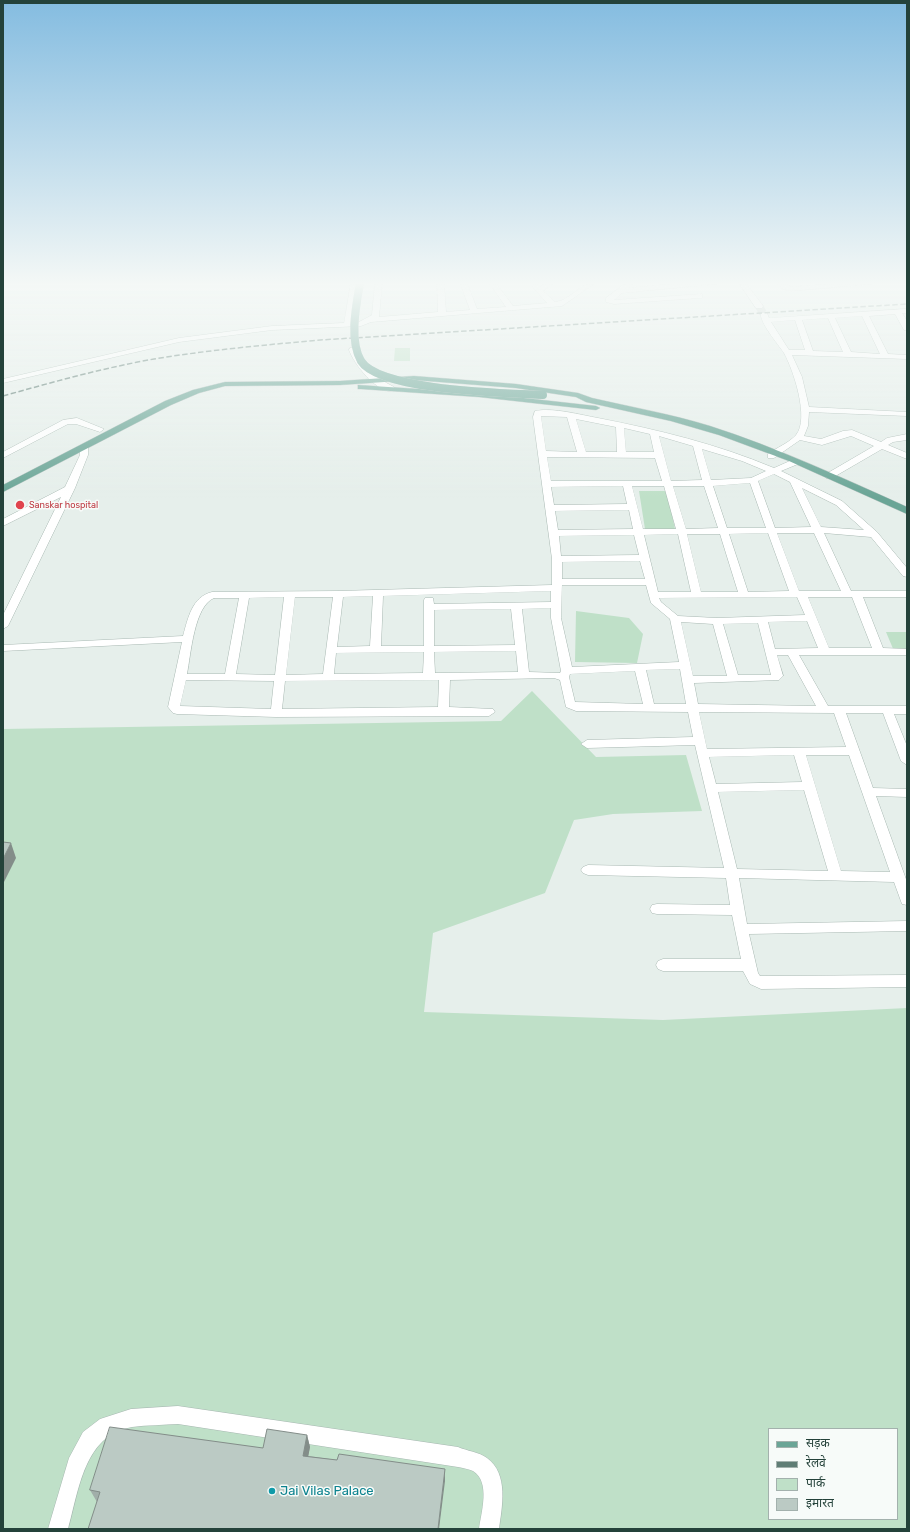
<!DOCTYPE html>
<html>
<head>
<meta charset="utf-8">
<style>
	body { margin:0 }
	#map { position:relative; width:910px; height:1532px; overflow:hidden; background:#e6efeb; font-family:Rubik,"Noto Sans Devanagari",sans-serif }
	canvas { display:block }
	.frame { position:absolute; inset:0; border:4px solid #24423a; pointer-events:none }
	.legend { position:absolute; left:768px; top:1428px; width:130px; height:92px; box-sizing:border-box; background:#f7fbf9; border:1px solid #a3b1ad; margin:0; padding:5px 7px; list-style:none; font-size:12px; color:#24423a }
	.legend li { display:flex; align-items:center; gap:8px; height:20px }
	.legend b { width:20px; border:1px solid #a3b1ad }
</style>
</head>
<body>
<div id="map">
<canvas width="910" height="1532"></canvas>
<div class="frame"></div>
<ul class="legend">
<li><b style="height:5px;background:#6aa596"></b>सड़क</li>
<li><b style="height:5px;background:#5f7d75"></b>रेलवे</li>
<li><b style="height:11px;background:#bfe0c8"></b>पार्क</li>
<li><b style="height:11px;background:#bbcac4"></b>इमारत</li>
</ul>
</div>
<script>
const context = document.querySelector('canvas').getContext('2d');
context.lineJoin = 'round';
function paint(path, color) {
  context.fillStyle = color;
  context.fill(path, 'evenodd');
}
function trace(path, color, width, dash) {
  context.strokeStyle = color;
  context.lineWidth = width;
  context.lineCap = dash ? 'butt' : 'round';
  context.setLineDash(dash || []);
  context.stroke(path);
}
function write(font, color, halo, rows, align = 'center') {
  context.font = font + ' Rubik,sans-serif';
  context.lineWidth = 3;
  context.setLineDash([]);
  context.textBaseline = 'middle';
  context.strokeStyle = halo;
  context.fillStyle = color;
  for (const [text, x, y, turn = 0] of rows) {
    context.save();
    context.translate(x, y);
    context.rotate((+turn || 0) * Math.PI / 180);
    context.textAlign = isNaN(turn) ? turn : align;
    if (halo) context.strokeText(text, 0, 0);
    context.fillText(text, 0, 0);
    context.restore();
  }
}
paint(new Path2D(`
	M395 348H410V361H394Z
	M639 491H667L675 529H645Z
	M576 611 629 618 643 634 637 663 575 662Z
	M886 632H907V651H894Z
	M532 691 596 757 686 755 702 811 613 814 574 820 545 893 433 933 424 1012 663 1020 907 1008V1529H3V729L501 721ZM769 1429H897V1519H769Z`), '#bfe0c8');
trace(new Path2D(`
	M759 306 764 315`), '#bfccc8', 8, [8, 4]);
const minor = new Path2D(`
	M351 283H358L351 322H359L372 315 375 283H382L379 317 438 312 437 283H444L446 312 470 310 460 283H467L477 309 506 307 489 283H496L513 306 547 303 529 283H536L540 287 545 283H554L543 291 555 302C570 301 579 283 595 283L562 306 371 322 361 326 272 330 179 342 3 383V379L179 338 272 326 344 323Z
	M626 283H634L628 288 682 283H726L622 293 614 300 702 294V298H699L614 304 606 302V298Z
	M739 283H746L763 306 762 308H756Z
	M777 283H784L791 287 842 283H882L791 291 783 289Z
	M907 309V313H902L907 321V330H904L895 314 869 316 888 354 907 355V359L792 355 802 377 809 407 907 412V416L809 412 808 426 804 436 821 439 843 431 852 430 881 442 887 438 907 434V440L893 442 888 445 907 453V459L882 449 832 478H826V474L874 446 851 436 822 445 800 440 774 458H768V454C776 448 789 443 796 435 810 419 793 369 784 353 778 344 759 322 761 313H767L769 318ZM862 316 880 354 851 352 835 318ZM828 318 843 352 813 351 802 320ZM795 320 805 350H789L771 322Z
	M350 348H356C368 371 371 375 394 387V391C377 394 354 364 349 350Z
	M535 411C553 407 581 415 598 418 659 430 717 444 774 468L792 460H798V464L781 471 842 501 877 532 907 568V577L903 576 871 537 824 533 851 591H907V597H863L883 648 907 649V655H799L828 706H907V714H894L907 746V765L901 761 883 713H846L873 788 907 789V797L876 796 907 882V905L902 904 894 882 739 878 747 924 907 921V931L749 934 758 973 760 976 907 975V987L761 989 750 984 743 971H663L658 969 656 965 658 961 663 959H741L732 915 657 914 652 913 650 909 652 905 657 904 730 905 726 878 588 875 583 873 581 870 583 867 588 865 724 868 695 745 587 748 581 744 587 740 693 737 688 712 576 711 566 707 560 680 554 678 450 680 449 707 493 709 495 712 489 716 276 717 177 714 173 713 168 707 182 642 3 651V645L183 636C188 618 192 597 212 592L338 591 552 585V559L533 417ZM541 416 567 417 577 452 546 451ZM576 419 616 427 617 452H586ZM624 428 650 434 654 452H626ZM659 436 693 446 702 480 671 481ZM702 449 742 461 766 471 751 478 711 480ZM547 457 655 458 662 481H551ZM774 474 790 482 811 527 775 528 758 481ZM750 483 766 528H727L713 486ZM623 486 627 504 554 505 551 487ZM632 486H664L676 529H643ZM673 486H704L718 528 686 529ZM802 488 836 505 864 530 821 527ZM629 510 633 529 558 530 555 511ZM768 533 789 591 748 592 729 534ZM777 533H814L841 591H799ZM678 534 691 592H658L644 535ZM687 534H720L738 592H701ZM634 535 639 555 561 556 559 536ZM640 561 645 579H562V562ZM562 585H646L651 603 670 619 679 662 572 667 561 618ZM551 591V602L434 604 433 598H425L424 600V646H381L383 596ZM373 596 370 646 337 647 343 597ZM284 597 275 675 236 674 249 598ZM295 597H333L323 674 286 675ZM797 597 805 615 717 618 678 616 661 602 659 598ZM808 597H852L872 648H829ZM214 598H239L225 674H187C191 654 194 606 214 598ZM551 608V618L561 671 560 673 529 672 522 609ZM511 609 515 645 434 646V610ZM807 621 818 648 775 649 768 622ZM681 622 713 624 727 676H693ZM758 623 771 675H738L723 624ZM516 651 518 672 435 673 434 652ZM424 652 423 673 334 674 336 653ZM777 655H788L816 706 698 704 694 683 779 680 783 676ZM680 669 686 704H654L646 670ZM635 671 643 704 575 702 569 677 570 674ZM186 680 274 681 271 709 180 706ZM439 680 438 707 282 709 285 681ZM699 712 834 713 846 747 707 749ZM794 755 802 782 716 784 709 757ZM806 755H849L890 872 841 871ZM804 790 828 871 737 869 718 792Z
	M77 418 104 429 100 432 76 424H68L3 458V452L63 420Z
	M84 445 88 448V455L75 488 8 626 3 629V615L61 497 3 526V519L65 487 80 455V448Z
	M178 1406 458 1447C467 1451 479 1452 487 1458 509 1474 502 1507 499 1529H479C481 1513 491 1482 473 1471 469 1469 463 1468 458 1467L178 1424C163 1425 147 1425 132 1427 84 1435 79 1490 68 1529H48L69 1458 83 1432 100 1419 131 1409Z`);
const major = new Path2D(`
	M414 376 516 384 578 393 592 398C631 407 671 414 710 426 778 448 843 478 907 507V514L789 461 719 435 671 421 586 402 576 397 516 388 414 380 340 385 225 386 199 393 171 405 3 492V485L165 401 193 390 225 382 340 381Z
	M358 385 479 393 596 406 600 408 596 410 479 397 361 389H358Z`);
trace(minor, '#a8b8b2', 1);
trace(major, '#c2cac8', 1);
paint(minor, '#fff');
paint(major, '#6aa596');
trace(new Path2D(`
	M3 396C53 382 103 368 154 359 209 350 264 345 320 340L907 304`), '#5f7d75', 1.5, [5.5, 2.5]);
const majorBridge = new Path2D(`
	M360 283C356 306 349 340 361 361 380 391 508 393 543 395`);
trace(majorBridge, '#c2cac8', 8, []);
trace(majorBridge, '#6aa596', 8);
paint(new Path2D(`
	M307 1435 310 1447 308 1456 337 1460 445 1469V1481L97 1502 90 1490 263 1448Z`), '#a1aea9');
paint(new Path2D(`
	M11 843 16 858 3 884V859Z
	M307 1435 310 1447 306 1468 303 1456Z
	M445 1469V1481L439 1529H438Z`), '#838d89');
const building = new Path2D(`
	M3 842 11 843 3 859Z
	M110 1427 263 1448 267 1429 307 1435 303 1456 337 1460 339 1454 445 1469 438 1529H88L100 1492 90 1490Z`);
paint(building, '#bbcac4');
trace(building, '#838d89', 1);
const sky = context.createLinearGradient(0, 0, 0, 498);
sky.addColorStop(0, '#84bce0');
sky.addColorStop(0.57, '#f4f8f6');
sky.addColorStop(1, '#f4f8f600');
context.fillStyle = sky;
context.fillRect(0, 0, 910, 498);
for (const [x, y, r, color] of [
	[20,505,5,"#e0444e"],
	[272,1491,4,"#0f9aa8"]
]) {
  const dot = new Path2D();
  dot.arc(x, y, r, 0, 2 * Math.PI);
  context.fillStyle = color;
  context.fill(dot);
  trace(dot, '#f7fbf9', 1.5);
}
write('9px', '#be3a42', '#f7fbf9', [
	["Sanskar hospital",29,505]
], 'left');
write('13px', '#0d838f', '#f7fbf9', [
	["Jai Vilas Palace",280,1491]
], 'left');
</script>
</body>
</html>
